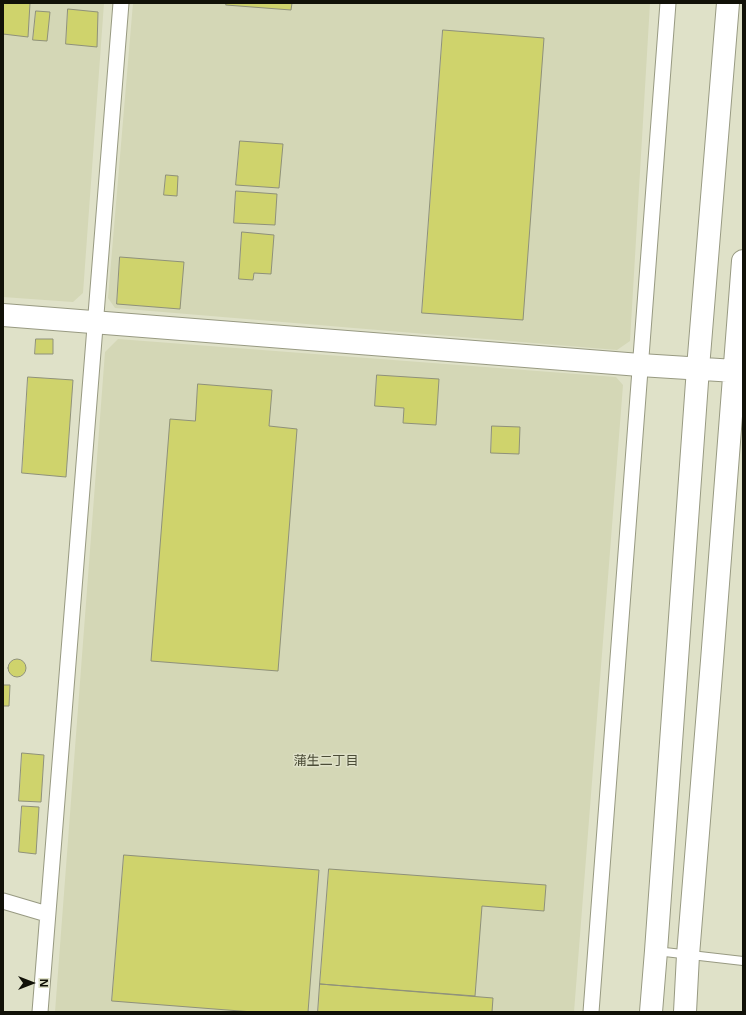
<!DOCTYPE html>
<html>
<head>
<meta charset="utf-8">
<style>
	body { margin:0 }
	#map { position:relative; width:746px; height:1015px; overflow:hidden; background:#dfe1c8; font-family:"Open Sans",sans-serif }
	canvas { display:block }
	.frame { position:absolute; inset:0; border:4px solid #111108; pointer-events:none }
	.north { position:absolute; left:12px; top:963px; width:40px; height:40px; -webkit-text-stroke:3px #dfe1c8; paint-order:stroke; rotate:90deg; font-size:11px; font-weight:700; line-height:16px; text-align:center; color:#111108 }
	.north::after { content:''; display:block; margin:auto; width:14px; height:18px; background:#111108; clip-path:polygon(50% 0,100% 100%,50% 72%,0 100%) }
</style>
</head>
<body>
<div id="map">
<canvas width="746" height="1015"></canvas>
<div class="frame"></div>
<div class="north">N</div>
</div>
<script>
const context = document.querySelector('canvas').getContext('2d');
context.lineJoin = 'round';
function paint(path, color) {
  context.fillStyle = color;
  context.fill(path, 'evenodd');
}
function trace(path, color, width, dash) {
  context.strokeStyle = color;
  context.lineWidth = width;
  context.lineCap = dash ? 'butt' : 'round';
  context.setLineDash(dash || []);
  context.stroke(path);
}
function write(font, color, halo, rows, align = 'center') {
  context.font = font + ' "Open Sans","Noto Sans JP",sans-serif';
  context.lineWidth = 3;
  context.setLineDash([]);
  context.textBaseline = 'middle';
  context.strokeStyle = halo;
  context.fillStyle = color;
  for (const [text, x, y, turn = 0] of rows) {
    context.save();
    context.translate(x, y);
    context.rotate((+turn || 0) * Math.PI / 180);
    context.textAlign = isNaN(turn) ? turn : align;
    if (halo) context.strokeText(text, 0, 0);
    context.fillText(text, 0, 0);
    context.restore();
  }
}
paint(new Path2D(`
	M3 3H104L83 293 73 302 3 297Z
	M133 3H650L630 341 617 350 115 308 108 298Z
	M118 339 616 377 623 385 574 1012H55L105 352Z`), '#d4d7b6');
const building = new Path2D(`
	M3 3H30L28 37 3 34Z
	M227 3H292L291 10 226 5Z
	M68 9 98 12 97 47 66 44Z
	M36 11 50 12 47 41 33 40Z
	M443 30 544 38 523 320 422 313Z
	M240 141 283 144 279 188 236 185Z
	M166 175 178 176 177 196 164 195Z
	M236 191 277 194 275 225 234 223Z
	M242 232 274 235 271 274 254 273 253 280 239 279Z
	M120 257 184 262 180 309 117 304Z
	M36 339H53V354H35Z
	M377 375 439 379 436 425 403 423 404 408 375 406Z
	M28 377 73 380 66 477 22 473Z
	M198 384 272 390 269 426 297 429 278 671 151 661 170 419 195 421Z
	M492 426 520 427 519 454 491 453Z
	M8 668a9 9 0 1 1 18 0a9 9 0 1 1-18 0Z
	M3 685H10L9 706H3Z
	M22 753 44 755 41 802 19 801Z
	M22 806 39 807 36 854 19 852Z
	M124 855 319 870 308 1012H253L112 1001Z
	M329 869 546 885 544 911 482 906 475 996 320 984Z
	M320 984 493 998 492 1012H318Z`);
paint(building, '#cfd36c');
trace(building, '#8f917a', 1);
const lane = new Path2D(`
	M656 951 743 961`);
const street = new Path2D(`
	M3 901 47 914
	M40 1012 121 3
	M591 1012 668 3`);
const secondary = new Path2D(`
	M3 315 640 365 735 371
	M651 1012 656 951 698 368 728 3
	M685 1012 688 955 712 661 743 261`);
trace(lane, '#989a82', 10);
trace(street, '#989a82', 17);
trace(secondary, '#989a82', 24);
trace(lane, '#fff', 8);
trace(street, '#fff', 15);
trace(secondary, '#fff', 22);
write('13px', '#4b4c37', '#dfe1c8', [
	["蒲生二丁目",326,761]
]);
</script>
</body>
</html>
